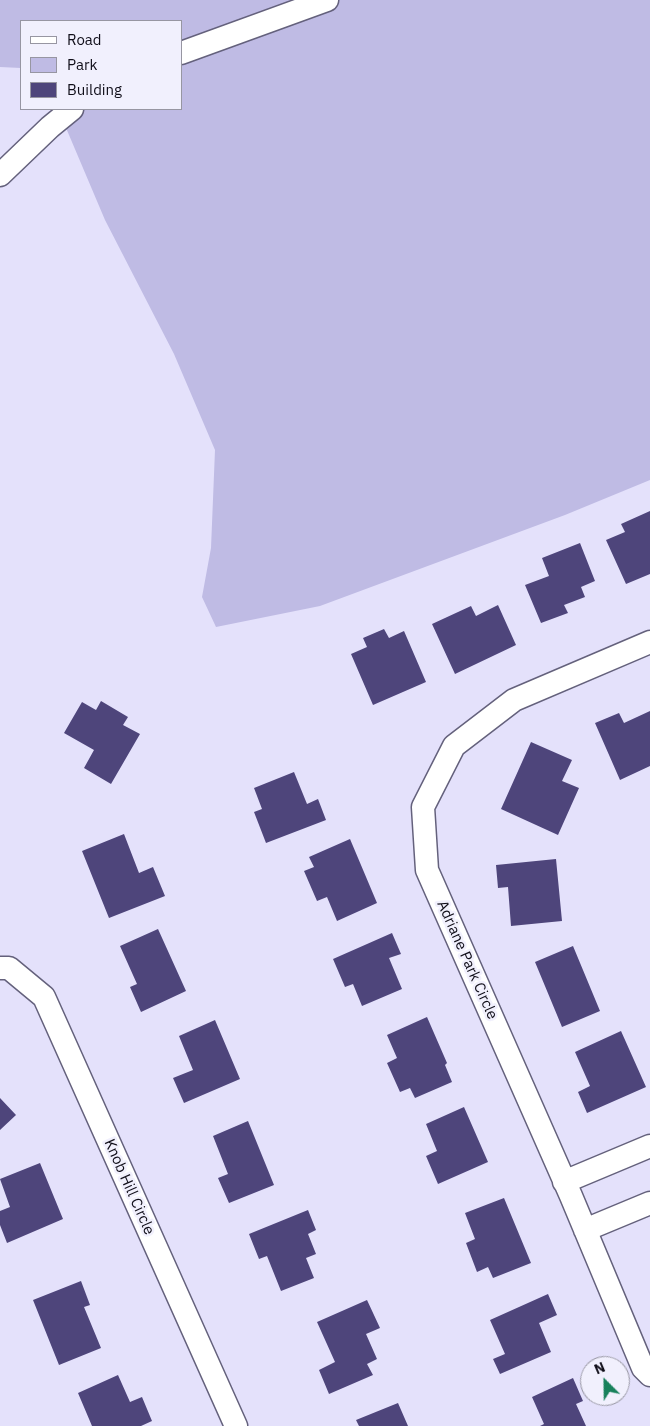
<!DOCTYPE html>
<html>
<head>
<meta charset="utf-8">
<style>
	body { margin:0 }
	#map { position:relative; width:650px; height:1426px; overflow:hidden; background:#e4e1fb; font-family:"IBM Plex Sans",sans-serif }
	canvas { display:block }
	.legend { position:absolute; left:20px; top:20px; width:162px; height:90px; box-sizing:border-box; background:#f1f0fd; border:1px solid #9796a2; margin:0; padding:6px 9px; list-style:none; font-size:15px; color:#100e19 }
	.legend li { display:flex; align-items:center; gap:10px; height:25px }
	.legend b { width:25px; border:1px solid #9796a2 }
	.north { position:absolute; left:580px; top:1356px; width:50px; height:50px; box-sizing:border-box; background:#f1f0fd; border:1px solid #9796a2; border-radius:50%; rotate:337deg; font-size:14px; font-weight:700; line-height:20px; text-align:center; color:#100e19 }
	.north::after { content:''; display:block; margin:auto; width:18px; height:22px; background:#18815c; clip-path:polygon(50% 0,100% 100%,50% 72%,0 100%) }
</style>
</head>
<body>
<div id="map">
<canvas width="650" height="1426"></canvas>
<ul class="legend">
<li><b style="height:6px;background:#fff"></b>Road</li>
<li><b style="height:14px;background:#bfbbe4"></b>Park</li>
<li><b style="height:14px;background:#4e457b"></b>Building</li>
</ul>
<div class="north">N</div>
</div>
<script>
const context = document.querySelector('canvas').getContext('2d');
context.lineJoin = 'round';
function paint(path, color) {
  context.fillStyle = color;
  context.fill(path, 'evenodd');
}
function trace(path, color, width, dash) {
  context.strokeStyle = color;
  context.lineWidth = width;
  context.lineCap = dash ? 'butt' : 'round';
  context.setLineDash(dash || []);
  context.stroke(path);
}
function write(font, color, halo, rows, align = 'center') {
  context.font = font + ' "IBM Plex Sans",sans-serif';
  context.lineWidth = 5;
  context.setLineDash([]);
  context.textBaseline = 'middle';
  context.strokeStyle = halo;
  context.fillStyle = color;
  for (const [text, x, y, turn = 0] of rows) {
    context.save();
    context.translate(x, y);
    context.rotate((+turn || 0) * Math.PI / 180);
    context.textAlign = isNaN(turn) ? turn : align;
    if (halo) context.strokeText(text, 0, 0);
    context.fillText(text, 0, 0);
    context.restore();
  }
}
paint(new Path2D(`
	M0 0H650V480L565 515 320 606 216 627 202 597 211 548 215 450 174 354 105 220 58 109H181V21H21V68L0 67Z`), '#bfbbe4');
paint(new Path2D(`
	M650 511V574L626 584 606 540 625 532 621 524Z
	M580 543 595 581 581 587 585 597 564 605 568 613 541 623 525 585 549 576 542 558Z
	M498 605 516 645 455 674 432 624 471 606 476 616Z
	M384 629 389 638 404 631 426 682 373 705 351 654 367 647 363 638Z
	M101 701 128 717 123 725 140 734 111 784 84 768 94 750 64 733 82 702 96 710Z
	M650 711V766L620 780 595 723 619 713 624 723Z
	M531 742 572 760 562 781 579 788 558 835 501 809Z
	M294 772 307 804 318 799 326 820 266 843 254 812 262 809 254 788Z
	M124 834 139 873 153 867 165 896 109 918 82 851Z
	M350 839 377 903 337 921 327 897 317 901 304 871 314 867 309 857Z
	M556 859 562 921 511 926 508 887 498 888 496 865Z
	M158 929 186 991 141 1012 130 987 137 984 120 946Z
	M392 933 401 954 389 958 402 989 362 1006 353 984 345 987 333 959Z
	M573 946 600 1011 562 1027 535 962Z
	M427 1017 447 1063 445 1065 452 1082 415 1098 410 1088 400 1092 387 1063 397 1058 387 1035Z
	M215 1020 240 1079 184 1103 173 1078 193 1070 179 1036Z
	M621 1031 646 1087 587 1113 578 1092 590 1086 575 1052Z
	M0 1098 16 1115 0 1130Z
	M464 1107 488 1162 438 1184 426 1156 437 1151 426 1124Z
	M248 1121 274 1185 229 1203 218 1178 228 1174 213 1136Z
	M40 1163 63 1219 7 1243 0 1225V1211L10 1207 0 1179Z
	M504 1198 531 1263 493 1278 488 1267 477 1272 466 1243 475 1239 465 1213Z
	M308 1210 316 1230 308 1234 316 1254 306 1258 314 1278 281 1291 267 1256 259 1259 249 1234Z
	M81 1281 90 1305 84 1307 101 1348 59 1365 33 1300Z
	M548 1294 557 1315 539 1323 551 1352 500 1374 493 1359 505 1354 490 1320Z
	M367 1300 380 1328 366 1334 377 1359 367 1364 373 1375 329 1394 319 1370 335 1362 317 1322Z
	M118 1375 130 1402 142 1397 152 1421 141 1426H92L78 1393Z
	M573 1378 583 1401 576 1404 586 1426H540L544 1424 532 1397Z
	M398 1403 408 1426H359L356 1420Z`), '#4e457b');
const minor = new Path2D(`
	M181 53 327 0
	M0 175 50 127 72 109
	M650 642 514 700 454 746 423 807 427 870 571 1196 643 1368 650 1375
	M0 968H9L44 997 236 1426
	M564 1182 650 1146
	M585 1230 650 1203`);
trace(minor, '#64617c', 25);
trace(minor, '#fff', 22);
write('15px', '#100e19', '#f1f0fd', [
	["Adriane Park Circle",467,960,66],
	["Knob Hill Circle",129,1187,66]
]);
</script>
</body>
</html>
